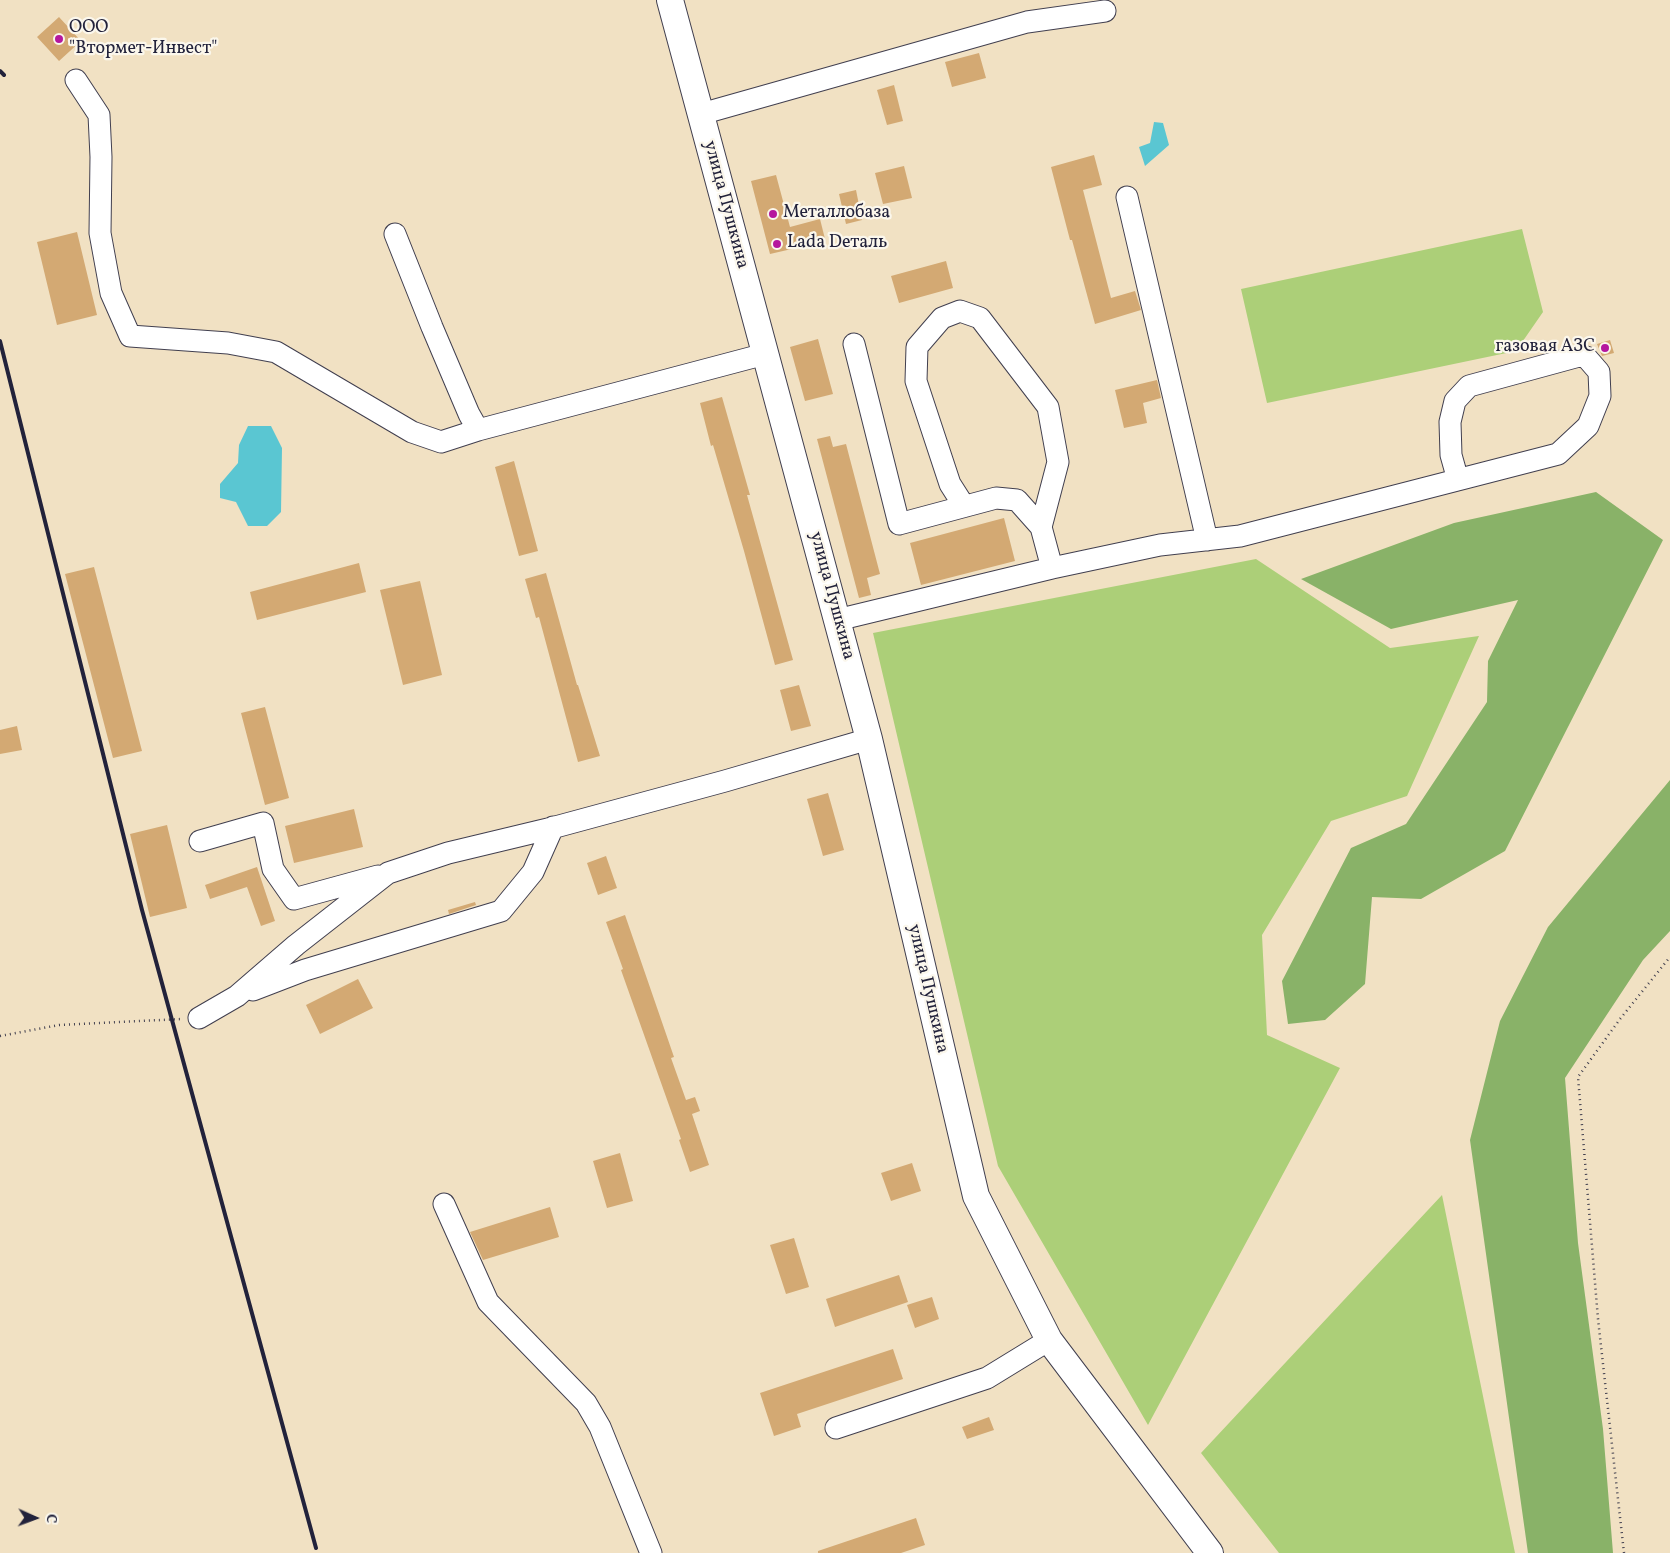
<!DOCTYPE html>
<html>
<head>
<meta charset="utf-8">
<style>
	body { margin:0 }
	#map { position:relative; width:1670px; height:1553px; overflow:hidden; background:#f1e1c3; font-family:Vollkorn,serif }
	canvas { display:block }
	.north { position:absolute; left:10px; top:1493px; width:50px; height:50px; -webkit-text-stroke:4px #fbf7ec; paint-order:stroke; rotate:92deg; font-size:14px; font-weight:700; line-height:20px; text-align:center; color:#22223b }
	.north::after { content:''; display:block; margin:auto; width:18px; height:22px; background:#22223b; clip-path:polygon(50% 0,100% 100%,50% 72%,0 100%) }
</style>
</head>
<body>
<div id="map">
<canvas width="1670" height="1553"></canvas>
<div class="north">С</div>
</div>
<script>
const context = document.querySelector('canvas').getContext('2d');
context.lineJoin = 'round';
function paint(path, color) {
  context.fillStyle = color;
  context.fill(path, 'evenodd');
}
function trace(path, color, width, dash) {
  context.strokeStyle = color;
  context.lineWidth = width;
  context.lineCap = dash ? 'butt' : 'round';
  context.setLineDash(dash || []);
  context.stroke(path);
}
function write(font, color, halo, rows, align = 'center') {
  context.font = font + ' Vollkorn,serif';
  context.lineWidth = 4.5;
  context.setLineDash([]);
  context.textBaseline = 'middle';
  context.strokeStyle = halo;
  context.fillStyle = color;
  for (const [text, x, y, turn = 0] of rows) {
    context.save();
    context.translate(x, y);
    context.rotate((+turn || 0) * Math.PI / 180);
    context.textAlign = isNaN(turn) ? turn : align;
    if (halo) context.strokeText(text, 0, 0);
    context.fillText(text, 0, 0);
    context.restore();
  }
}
paint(new Path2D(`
	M1522 229 1543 312 1516 351 1267 403 1241 289Z
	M1256 559 1390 648 1479 636 1407 796 1331 821 1262 935 1267 1035 1340 1068 1148 1425 998 1166 873 633Z
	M1442 1195 1515 1553H1279L1201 1453Z`), '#accf78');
paint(new Path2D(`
	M1596 492 1663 540 1505 851 1421 899 1372 897 1365 984 1325 1020 1288 1024 1282 981 1351 848 1406 824 1487 702 1488 661 1518 600 1391 629 1301 579 1454 523Z
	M1670 780V931L1643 960 1565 1078 1578 1243 1603 1429 1613 1553H1528L1470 1140 1500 1021 1548 927Z`), '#89b268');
paint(new Path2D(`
	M1154 122 1163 123 1169 145 1145 166 1139 147 1150 143Z
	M248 426H271L282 448 281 512 267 526H248L236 502 220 498V484L238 463 239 445Z`), '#5ac6d2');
paint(new Path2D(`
	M59 17 81 41 59 61 37 37Z
	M979 53 986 78 952 87 945 62Z
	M894 85 903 121 887 125 877 90Z
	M1094 155 1102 185 1083 190 1111 298 1135 291 1141 310 1095 324 1072 240H1070L1051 167Z
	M904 166 912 198 883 204 875 173Z
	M776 175 790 227 820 219 825 239 795 246 796 248 770 254 751 181Z
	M856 190 862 220 846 224 839 194Z
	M77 232 97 315 57 325 37 242Z
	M946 261 953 288 899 303 891 276Z
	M818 339 833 394 805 401 790 347Z
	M1610 340 1614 353 1602 356 1597 344Z
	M1157 380 1161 398 1143 403 1147 423 1124 428 1115 390Z
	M722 397 750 495H747L793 660 775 665 744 551 713 445 711 446 700 403Z
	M830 436 833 447 846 444 880 574 867 578 871 595 859 598 817 439Z
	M514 461 538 551 519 556 495 467Z
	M1004 518 1015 561 921 585 910 543Z
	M359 563 366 592 257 620 250 592Z
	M94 567 142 751 113 758 65 574Z
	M546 573 577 685H578L600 756 578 762 539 617 536 618 525 579Z
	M420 581 442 675 403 685 380 590Z
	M799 685 811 726 791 731 780 690Z
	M265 707 289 798 265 805 241 713Z
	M17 726 22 750 0 754V730Z
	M828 793 844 850 823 856 807 799Z
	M354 809 363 847 294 863 285 826Z
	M167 825 187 908 150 917 130 834Z
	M606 856 617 888 598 895 587 863Z
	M257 867 275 921 261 926 247 887 210 899 205 885Z
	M475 902 476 905 449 914 448 910Z
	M625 915 674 1057 671 1058 686 1100 695 1097 700 1111 692 1114 709 1165 690 1172 679 1140 681 1139 621 970 623 969 606 922Z
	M358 979 373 1008 320 1034 306 1005Z
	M620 1153 633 1201 607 1208 593 1161Z
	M912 1163 921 1191 891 1201 881 1173Z
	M550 1207 559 1237 483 1260 470 1232Z
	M794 1238 809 1287 786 1294 770 1245Z
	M899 1275 908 1302 835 1327 826 1299Z
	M932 1297 939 1319 915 1328 907 1305Z
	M893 1349 903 1379 797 1414 801 1427 774 1436 760 1393Z
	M989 1417 994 1430 967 1439 962 1427Z
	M916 1518 925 1545 901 1553H818V1551Z`), '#d3a973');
const minor = new Path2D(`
	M76 80 99 115 101 157 100 233 111 293 130 336 228 343 276 352 412 432 441 442 478 430
	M701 114 1027 22 1105 11
	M1127 197 1207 540
	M395 234 432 327 469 414 478 430 765 354
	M854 344 899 524 996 498 1017 500 1041 527 1052 568
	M964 506 950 484 916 381 917 347 942 318 960 311 980 318 1048 407 1058 462 1041 527
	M837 620 1052 568 1160 545 1240 536 1558 454 1588 426 1600 396 1599 372 1586 357 1579 356 1469 386 1455 401 1450 422 1451 455 1458 480
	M200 841 263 823 273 869 294 899 378 876
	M253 990 305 970 501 911 533 872 553 827
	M199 1018 237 996 296 945 388 873 448 853 548 829 725 781 869 739
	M444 1204 488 1302 586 1403 600 1427 651 1553
	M836 1428 987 1378 1049 1340`);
const major = new Path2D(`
	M670 0 869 739 976 1196 1049 1340 1210 1553`);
trace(minor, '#413f4f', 23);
trace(major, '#413f4f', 28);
trace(new Path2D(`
	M0 1036 59 1025 182 1019
	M1624 1553 1598 1319 1578 1077 1620 1019 1670 957`), '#413f4f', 2.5, [1, 4]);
trace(minor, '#fff', 21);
trace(major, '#fff', 26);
trace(new Path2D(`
	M0 71 4 75
	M0 341 142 910 316 1548`), '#22223b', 4);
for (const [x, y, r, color] of [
	[59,39,5,"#b5179e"],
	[773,214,5,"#b5179e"],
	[777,244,5,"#b5179e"],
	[1605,348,5,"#b5179e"]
]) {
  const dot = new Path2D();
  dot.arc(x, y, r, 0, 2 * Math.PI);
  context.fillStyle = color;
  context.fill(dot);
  trace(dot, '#fbf7ec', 2);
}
write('18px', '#22223b', '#fbf7ec', [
	["ООО",69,29],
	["\"Втормет-Инвест\"",69,50],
	["Металлобаза",783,214],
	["Lada Dеталь",787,244],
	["газовая АЗС",1595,348,"right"]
], 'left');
write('18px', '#22223b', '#fbf7ec', [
	["улица Пушкина",725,205,75],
	["улица Пушкина",831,596,75],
	["улица Пушкина",927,989,77]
]);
</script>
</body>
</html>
